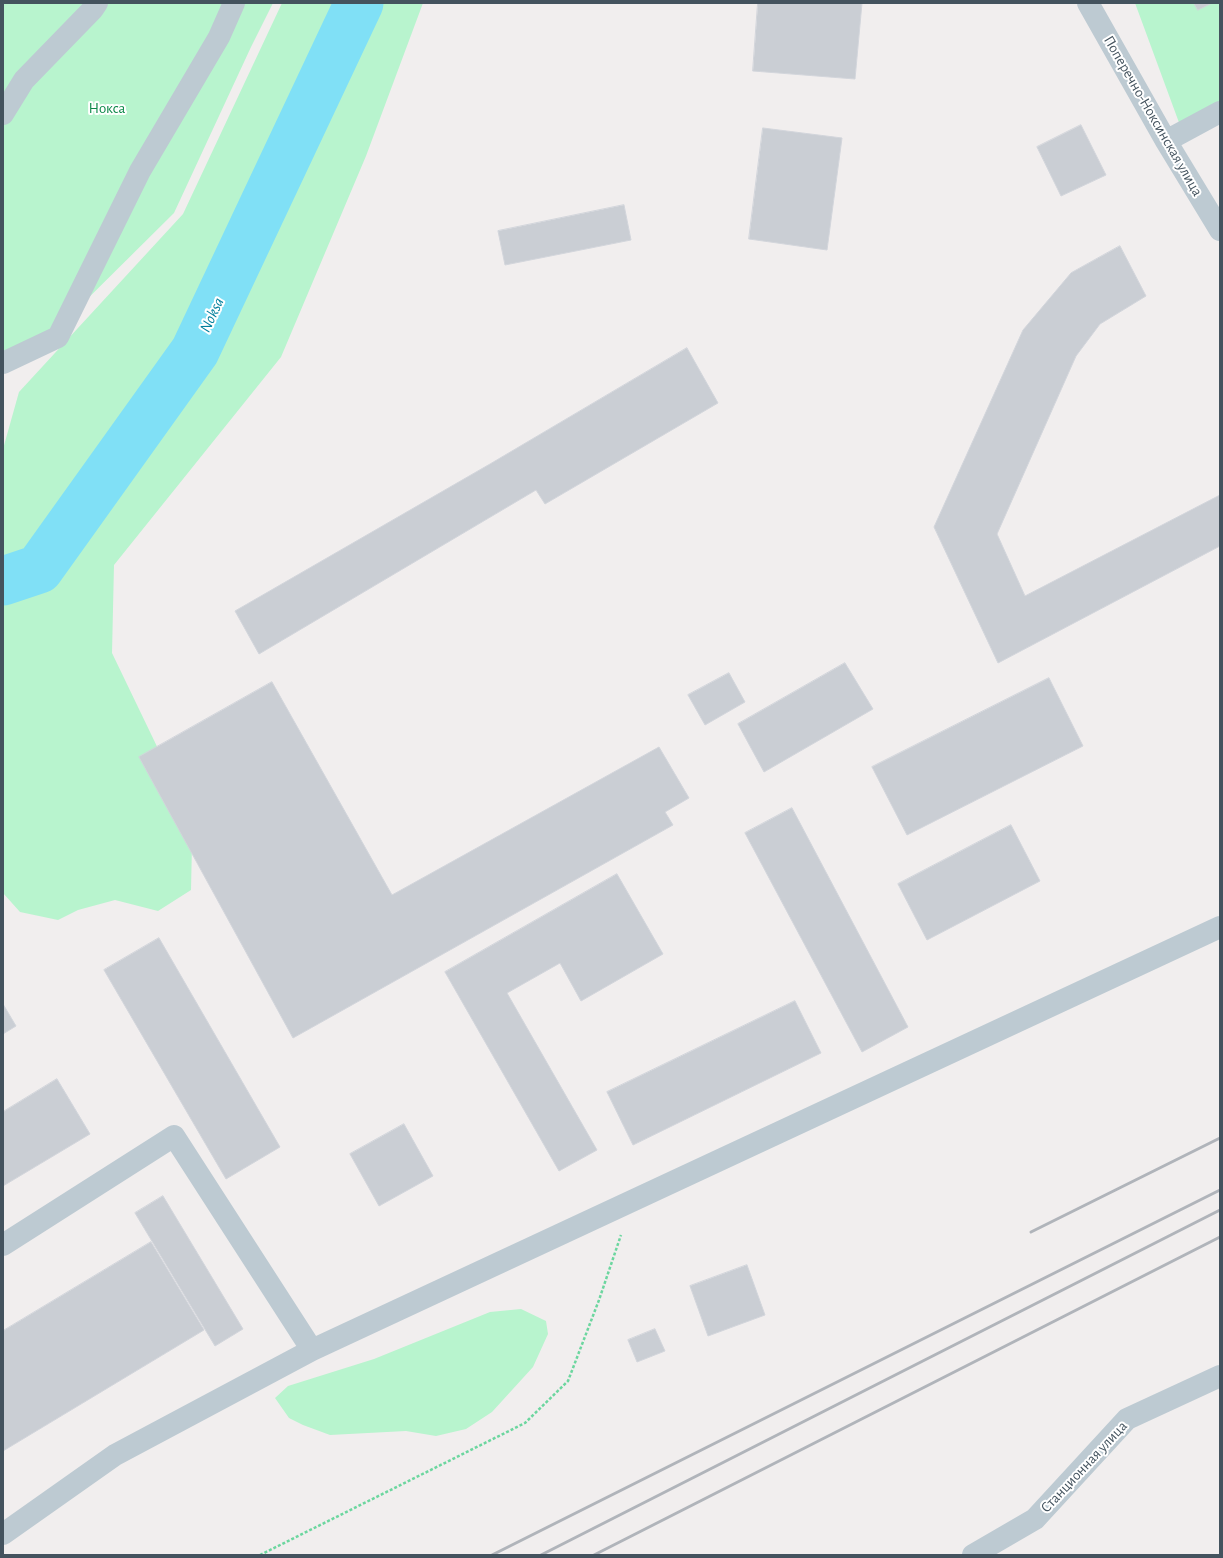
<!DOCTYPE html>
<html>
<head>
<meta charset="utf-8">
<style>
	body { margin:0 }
	#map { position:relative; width:1223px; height:1558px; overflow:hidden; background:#f1eeee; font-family:"Alegreya Sans",sans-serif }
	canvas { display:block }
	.frame { position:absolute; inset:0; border:4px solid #44535e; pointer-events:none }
</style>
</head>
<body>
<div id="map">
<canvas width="1223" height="1558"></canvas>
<div class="frame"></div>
</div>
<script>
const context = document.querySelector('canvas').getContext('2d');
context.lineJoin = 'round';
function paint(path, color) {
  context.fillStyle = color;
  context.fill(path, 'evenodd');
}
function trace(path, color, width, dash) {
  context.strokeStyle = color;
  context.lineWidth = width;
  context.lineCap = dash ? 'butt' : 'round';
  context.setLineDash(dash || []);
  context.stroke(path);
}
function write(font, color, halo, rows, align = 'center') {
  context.font = font + ' "Alegreya Sans",sans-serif';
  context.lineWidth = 4;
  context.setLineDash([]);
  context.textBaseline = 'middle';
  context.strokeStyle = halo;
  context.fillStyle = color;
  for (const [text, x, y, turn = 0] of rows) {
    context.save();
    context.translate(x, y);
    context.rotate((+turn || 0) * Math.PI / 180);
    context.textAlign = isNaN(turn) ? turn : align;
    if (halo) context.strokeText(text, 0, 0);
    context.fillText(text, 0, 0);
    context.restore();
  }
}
paint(new Path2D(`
	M3 3H273L251 47 174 213 56 330 3 353Z
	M282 3H423L366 156 281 357 114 565 112 653 176 786 192 844 191 890 158 911 115 900 78 910 58 920 20 912 3 893V449L19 392 183 214Z
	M1135 3H1220V106L1181 128Z
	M521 1309 546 1321 548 1334 533 1367 492 1412 466 1429 436 1436 406 1431 330 1435 303 1425 289 1418 275 1398 288 1386 374 1359 490 1312Z`), '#b8f4ce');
trace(new Path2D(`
	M3 581 39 569 195 351 359 3`), '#80e0f6', 49);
const building = new Path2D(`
	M758 3H862L855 79 753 71Z
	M1194 3H1212L1198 10Z
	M1081 125 1106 175 1061 196 1037 147Z
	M763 128 842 138 827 250 749 239Z
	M624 205 631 240 505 265 498 231Z
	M1120 246 1146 296 1100 324 1076 356 997 534 1025 596 1220 495V546L998 663 934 527 1023 330 1071 273Z
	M687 348 718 403 545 504 536 490 259 654 235 611 490 464Z
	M845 663 873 709 764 772 738 724Z
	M729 673 745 702 705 725 688 695Z
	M1049 678 1083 746 907 835 872 767Z
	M272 682 392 895 659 747 689 798 665 812 673 825 293 1038 139 757Z
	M792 808 908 1027 862 1052 745 833Z
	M1011 825 1040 881 927 940 898 884Z
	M617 874 663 954 581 1001 560 963 507 993 597 1150 559 1171 445 972Z
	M159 938 280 1147 226 1179 104 970Z
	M795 1001 821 1053 633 1145 607 1092Z
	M3 1004 16 1026 3 1034Z
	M57 1079 90 1134 3 1186V1112Z
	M404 1124 433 1176 379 1206 350 1154Z
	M163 1196 243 1329 215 1346 135 1213Z
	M151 1242 204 1330 3 1451V1331Z
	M747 1265 765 1315 708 1336 690 1286Z
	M655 1329 665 1351 637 1362 628 1340Z`);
paint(building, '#caced4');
trace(building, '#d2d5db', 1);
trace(new Path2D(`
	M260 1555 525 1423 568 1381 599 1300 621 1235`), '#6cd69f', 2.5, [3, 2]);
trace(new Path2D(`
	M1088 3 1166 141 1220 230
	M3 114 24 80 93 9 97 3
	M1166 141 1220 112
	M3 363 58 337 140 171 219 37 234 3
	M3 1245 174 1136 312 1350
	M3 1534 115 1455 312 1350 1220 927
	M973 1555 1035 1519 1127 1419 1220 1376`), '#bdcad2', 22);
trace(new Path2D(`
	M1031 1232 1220 1138
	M492 1555 1220 1190
	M541 1555 1220 1210
	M594 1555 1220 1237`), '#b0b4ba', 3);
write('15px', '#0c8848', '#fff', [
	["Нокса",107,108]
]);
write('15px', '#44535e', '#fff', [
	["Поперечно-Ноксинская улица",1153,116,60],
	["Станционная улица",1084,1467,-47]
]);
write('italic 16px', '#03809d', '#fff', [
	["Noksa",212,315,-65]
]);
</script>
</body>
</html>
